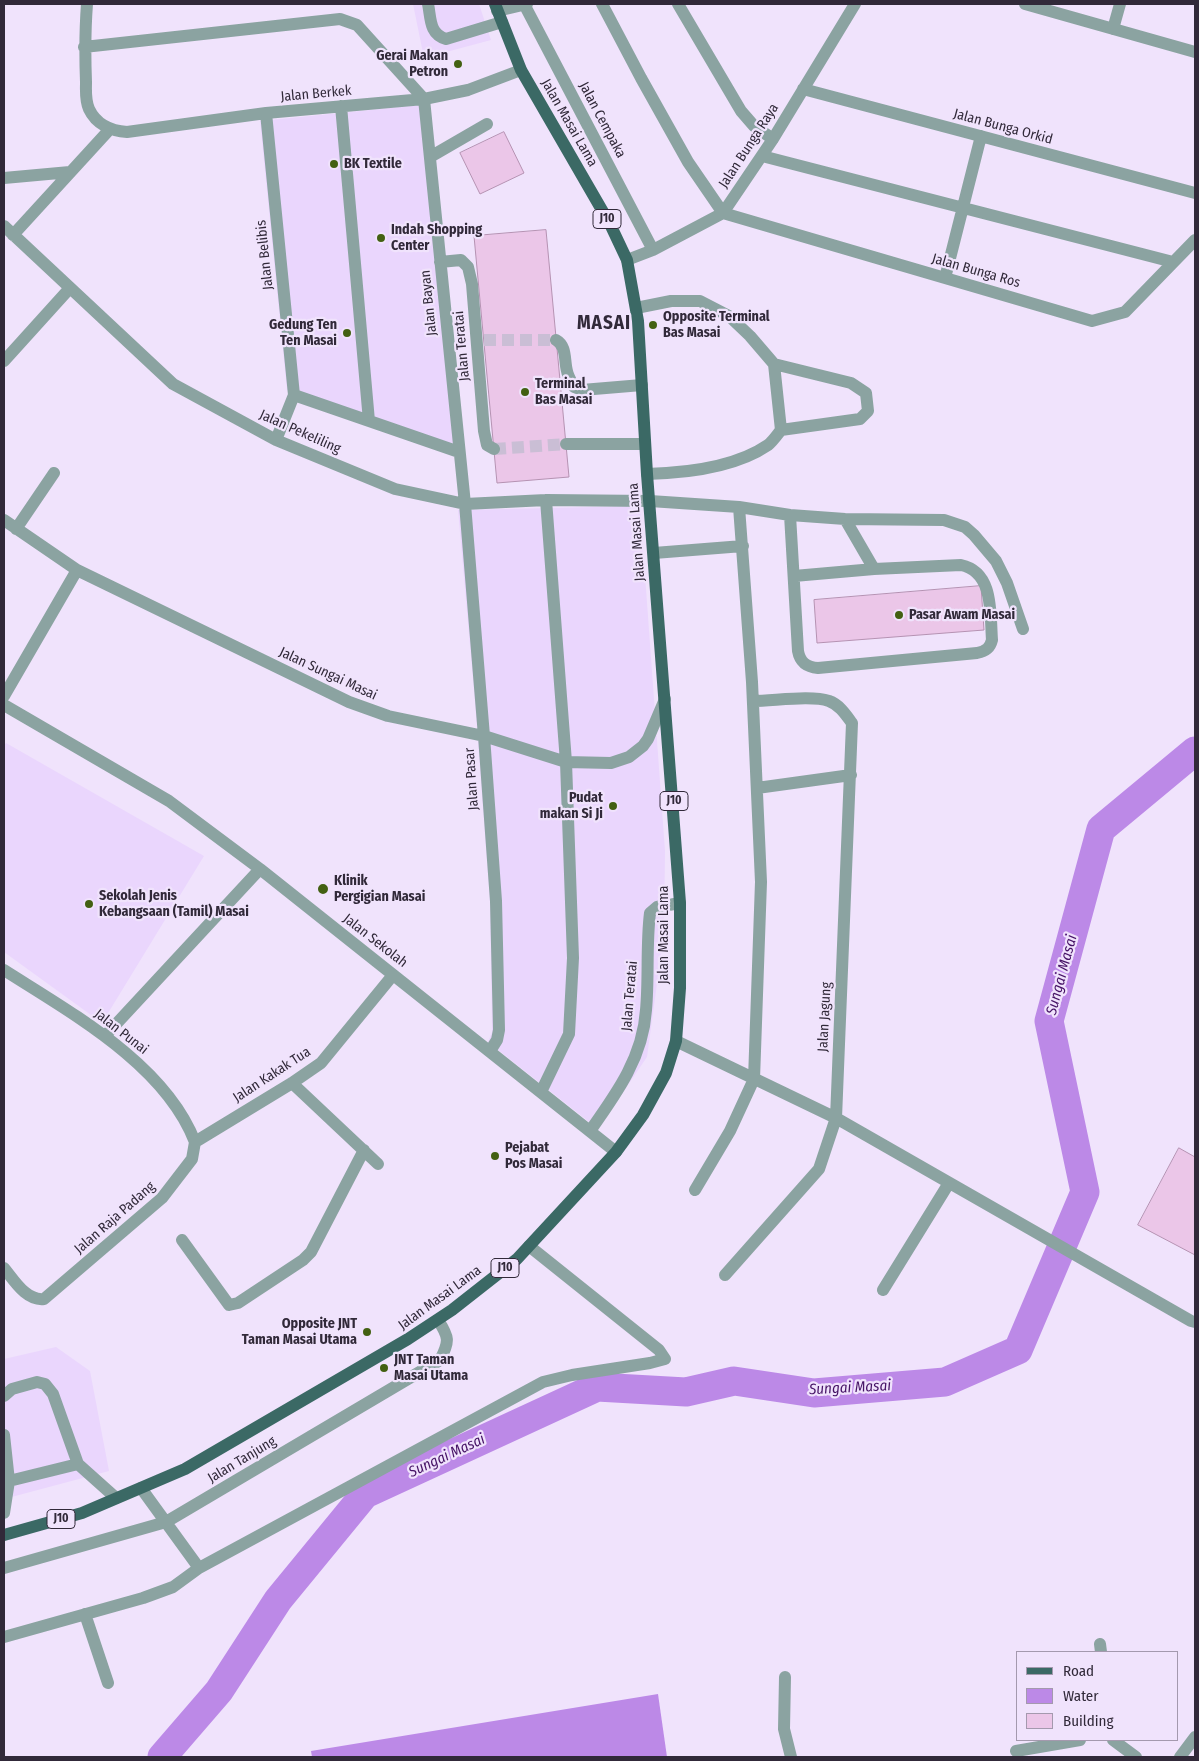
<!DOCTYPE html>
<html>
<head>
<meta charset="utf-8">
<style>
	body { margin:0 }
	#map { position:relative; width:1199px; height:1761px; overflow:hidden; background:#f0e3fc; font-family:"Fira Sans Condensed",sans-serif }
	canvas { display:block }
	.frame { position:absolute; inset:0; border:5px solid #312939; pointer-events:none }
	.legend { position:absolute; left:1016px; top:1651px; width:162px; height:90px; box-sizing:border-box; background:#f0e3fc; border:1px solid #a499ae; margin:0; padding:6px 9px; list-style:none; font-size:15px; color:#312939 }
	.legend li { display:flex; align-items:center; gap:10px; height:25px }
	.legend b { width:25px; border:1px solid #a499ae }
</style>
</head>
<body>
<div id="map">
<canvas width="1199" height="1761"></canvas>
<div class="frame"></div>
<ul class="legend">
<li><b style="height:6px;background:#3b6965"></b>Road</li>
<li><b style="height:14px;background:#bc89e7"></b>Water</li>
<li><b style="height:14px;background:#ebc6e8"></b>Building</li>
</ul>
</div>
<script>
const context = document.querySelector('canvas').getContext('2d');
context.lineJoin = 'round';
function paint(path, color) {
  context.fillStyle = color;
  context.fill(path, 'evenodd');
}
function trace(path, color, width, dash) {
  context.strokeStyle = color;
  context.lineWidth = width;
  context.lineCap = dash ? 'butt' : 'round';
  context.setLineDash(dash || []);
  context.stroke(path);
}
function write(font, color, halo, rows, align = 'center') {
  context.font = font + ' "Fira Sans Condensed",sans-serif';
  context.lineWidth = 4.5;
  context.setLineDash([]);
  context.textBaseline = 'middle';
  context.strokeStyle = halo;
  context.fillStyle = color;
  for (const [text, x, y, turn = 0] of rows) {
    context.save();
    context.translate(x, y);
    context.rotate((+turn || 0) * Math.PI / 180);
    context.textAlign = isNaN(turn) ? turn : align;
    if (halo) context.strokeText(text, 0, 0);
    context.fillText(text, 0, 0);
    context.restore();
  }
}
paint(new Path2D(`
	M413 4H479L491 40 424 58Z
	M430 104 464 450 287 390 260 121Z
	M640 506 665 851 664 932 647 1057 598 1129 488 1042 492 1032 490 902 475 702 458 510Z
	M6 743 204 856 102 1023 4 952V746Z
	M56 1347 90 1371 109 1471 4 1499V1359Z`), '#ead6fd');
paint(new Path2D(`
	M658 1694 667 1757H312L311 1751Z`), '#bc89e7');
trace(new Path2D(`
	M162 1757 219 1691 278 1600 365 1494 597 1387 686 1392 734 1381 814 1393 945 1382 1018 1350 1085 1192 1049 1021 1101 829 1195 751`), '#bc89e7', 29);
const building = new Path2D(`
	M504 132 524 173 480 194 460 153Z
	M546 230 569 477 497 483 474 236Z
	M981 586 984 630 817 643 814 600Z
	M1179 1148 1195 1157V1255L1138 1225Z`);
paint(building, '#ebc6e8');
trace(building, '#b592b2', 1);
trace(new Path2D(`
	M484 340H556
	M494 449 566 444`), '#cabed5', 12, [12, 6]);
trace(new Path2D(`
	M87 4C85 30 85 56 86 82 86 91 85 100 89 109 96 124 111 131 127 132L266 113 424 99 468 90 521 70
	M428 4C431 18 429 34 446 39L502 22
	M524 4 653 250
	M602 4 641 78 688 162 723 213 1092 321 1125 312 1195 240
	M678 4 741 111 754 126 773 139
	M1025 4 1195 52
	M497 11 527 4
	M1113 29 1120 4
	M84 47 340 19 357 25 424 99
	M803 89 1195 193
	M424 99 465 504 484 736 496 901 499 1030 497 1040 490 1051
	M341 106 369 421
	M266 113 294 395 276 440
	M762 156 1173 262
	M430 157 487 124
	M4 178 70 172
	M4 226 173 384 276 440 395 489 465 504 546 500 650 501 739 507 790 515 845 519 944 520 965 527 974 535 996 561 1007 583 1023 629
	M13 235 110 129
	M627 260 653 250 723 213 773 139 855 4
	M440 262 461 260 468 267 472 284 484 431 487 445 494 449
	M945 278 981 136
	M636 308 671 301H700L729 316 750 336 774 364 781 430C777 435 773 441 768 445 736 467 686 473 647 474
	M556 340C567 346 564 360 567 371 568 377 572 382 574 387L582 390 642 385
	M4 361 70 288
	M774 364 851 383 866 393 868 411 860 419 781 430
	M294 395 459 452
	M566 444H645
	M790 515 798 651C800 662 806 667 818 668L977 653C986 651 990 648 992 640 990 613 994 572 961 565L874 569 794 576
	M845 519 874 569
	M4 520 77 570 349 702 388 716 484 736 566 762 611 763 629 757 643 746 648 739 665 699
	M16 529 54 473
	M654 553 743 546
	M4 696 77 570
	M4 705 169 801 260 869 616 1152
	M757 788 851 775
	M4 970C71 1013 165 1064 195 1142
	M105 1036 260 869
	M676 1041 836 1118 1191 1321 1195 1322
	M292 1083 378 1164
	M541 1092 569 1034 573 958 566 762 546 500
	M590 1131C617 1093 643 1057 646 1010 649 978 646 945 650 913L657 907 680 903
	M195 1142 292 1083 321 1063 393 975
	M695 1190 730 1131 754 1079 761 882 752 682 739 507
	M182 1240 229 1305 238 1303 303 1260 311 1252 364 1150
	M4 1268C14 1280 26 1301 44 1299L162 1198 192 1159 195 1142
	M725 1275 819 1169 836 1118 852 723C846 715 840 705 829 701 811 695 774 701 753 701
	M883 1290 949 1183
	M4 1396 12 1389 37 1382 45 1384 53 1394 78 1464 116 1498
	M4 1435 9 1481 4 1513
	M9 1481 78 1464
	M141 1488 199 1568
	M4 1568 166 1522 440 1360C450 1341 449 1337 438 1320
	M85 1614 108 1683
	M4 1637 143 1598 173 1587 199 1568 543 1382 572 1375 650 1363 665 1359 659 1350 529 1246
	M1100 1644 1101 1652
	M785 1677 784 1729 791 1757
	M1113 1740 1136 1757
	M1016 1751 1080 1740
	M1180 1757 1195 1737`), '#8ba3a1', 12);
trace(new Path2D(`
	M4 1535 82 1513 185 1469 408 1339 452 1310 517 1259 616 1152 643 1115 666 1073 676 1041 680 988V903L647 474 638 321 627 260 610 224 521 70 495 4`), '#3b6965', 12);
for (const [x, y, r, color] of [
	[458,64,5,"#436012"],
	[334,164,5,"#436012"],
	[381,238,5,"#436012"],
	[653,325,5,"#436012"],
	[347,333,5,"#436012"],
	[525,392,5,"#436012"],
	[899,615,5,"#436012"],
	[613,806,5,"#436012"],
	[323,889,6,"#436012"],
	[89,904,5,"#436012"],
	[495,1156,5,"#436012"],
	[367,1332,5,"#436012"],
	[384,1368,5,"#436012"]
]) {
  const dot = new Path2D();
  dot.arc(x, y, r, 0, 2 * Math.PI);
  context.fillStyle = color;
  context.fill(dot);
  trace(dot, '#f0e3fc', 2);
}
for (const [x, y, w] of [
	[607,219,28],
	[674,801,28],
	[505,1268,28],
	[61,1519,28]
]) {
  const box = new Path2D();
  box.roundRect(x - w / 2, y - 9.5, w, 19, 4);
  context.fillStyle = '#f0e3fc';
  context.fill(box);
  trace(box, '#312939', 1);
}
write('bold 12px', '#312939', null, [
	["J10",607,219],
	["J10",674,801],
	["J10",505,1268],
	["J10",61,1519]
]);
write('bold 14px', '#312939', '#f0e3fc', [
	["Gerai Makan",448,56,"right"],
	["Petron",448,72,"right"],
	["BK Textile",344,164],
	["Indah Shopping",391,230],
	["Center",391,246],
	["Opposite Terminal",663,317],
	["Bas Masai",663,333],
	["Gedung Ten",337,325,"right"],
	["Ten Masai",337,341,"right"],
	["Terminal",535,384],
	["Bas Masai",535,400],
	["Pasar Awam Masai",909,615],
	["Pudat",603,798,"right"],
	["makan Si Ji",603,814,"right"],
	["Klinik",334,881],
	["Pergigian Masai",334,897],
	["Sekolah Jenis",99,896],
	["Kebangsaan (Tamil) Masai",99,912],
	["Pejabat",505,1148],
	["Pos Masai",505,1164],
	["Opposite JNT",357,1324,"right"],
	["Taman Masai Utama",357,1340,"right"],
	["JNT Taman",394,1360],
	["Masai Utama",394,1376]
], 'left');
write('14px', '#312939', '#f0e3fc', [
	["Jalan Berkek",316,94,-5],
	["Jalan Cempaka",602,120,62],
	["Jalan Masai Lama",569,123,60],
	["Jalan Bunga Orkid",1003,127,15],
	["Jalan Bunga Raya",749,146,-57],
	["Jalan Belibis",265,255,-96],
	["Jalan Bunga Ros",976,271,16],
	["Jalan Bayan",429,303,-96],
	["Jalan Teratai",462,346,-95],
	["Jalan Pekeliling",300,432,24],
	["Jalan Masai Lama",637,532,-94],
	["Jalan Sungai Masai",328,674,25],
	["Jalan Pasar",472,779,-94],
	["Jalan Masai Lama",664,935,-90],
	["Jalan Sekolah",375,941,38],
	["Jalan Teratai",630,996,-85],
	["Jalan Jagung",825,1017,-87],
	["Jalan Punai",121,1032,38],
	["Jalan Kakak Tua",272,1075,-33],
	["Jalan Raja Padang",115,1218,-41],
	["Jalan Masai Lama",440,1298,-36],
	["Jalan Tanjung",242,1460,-31]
]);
write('italic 15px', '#461366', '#f0e3fc', [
	["Sungai Masai",1062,975,-75],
	["Sungai Masai",850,1388,-3],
	["Sungai Masai",447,1456,-25]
]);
context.letterSpacing = '1px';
write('bold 19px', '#312939', '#f0e3fc', [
	["MASAI",604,324]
]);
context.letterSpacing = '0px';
</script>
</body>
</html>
